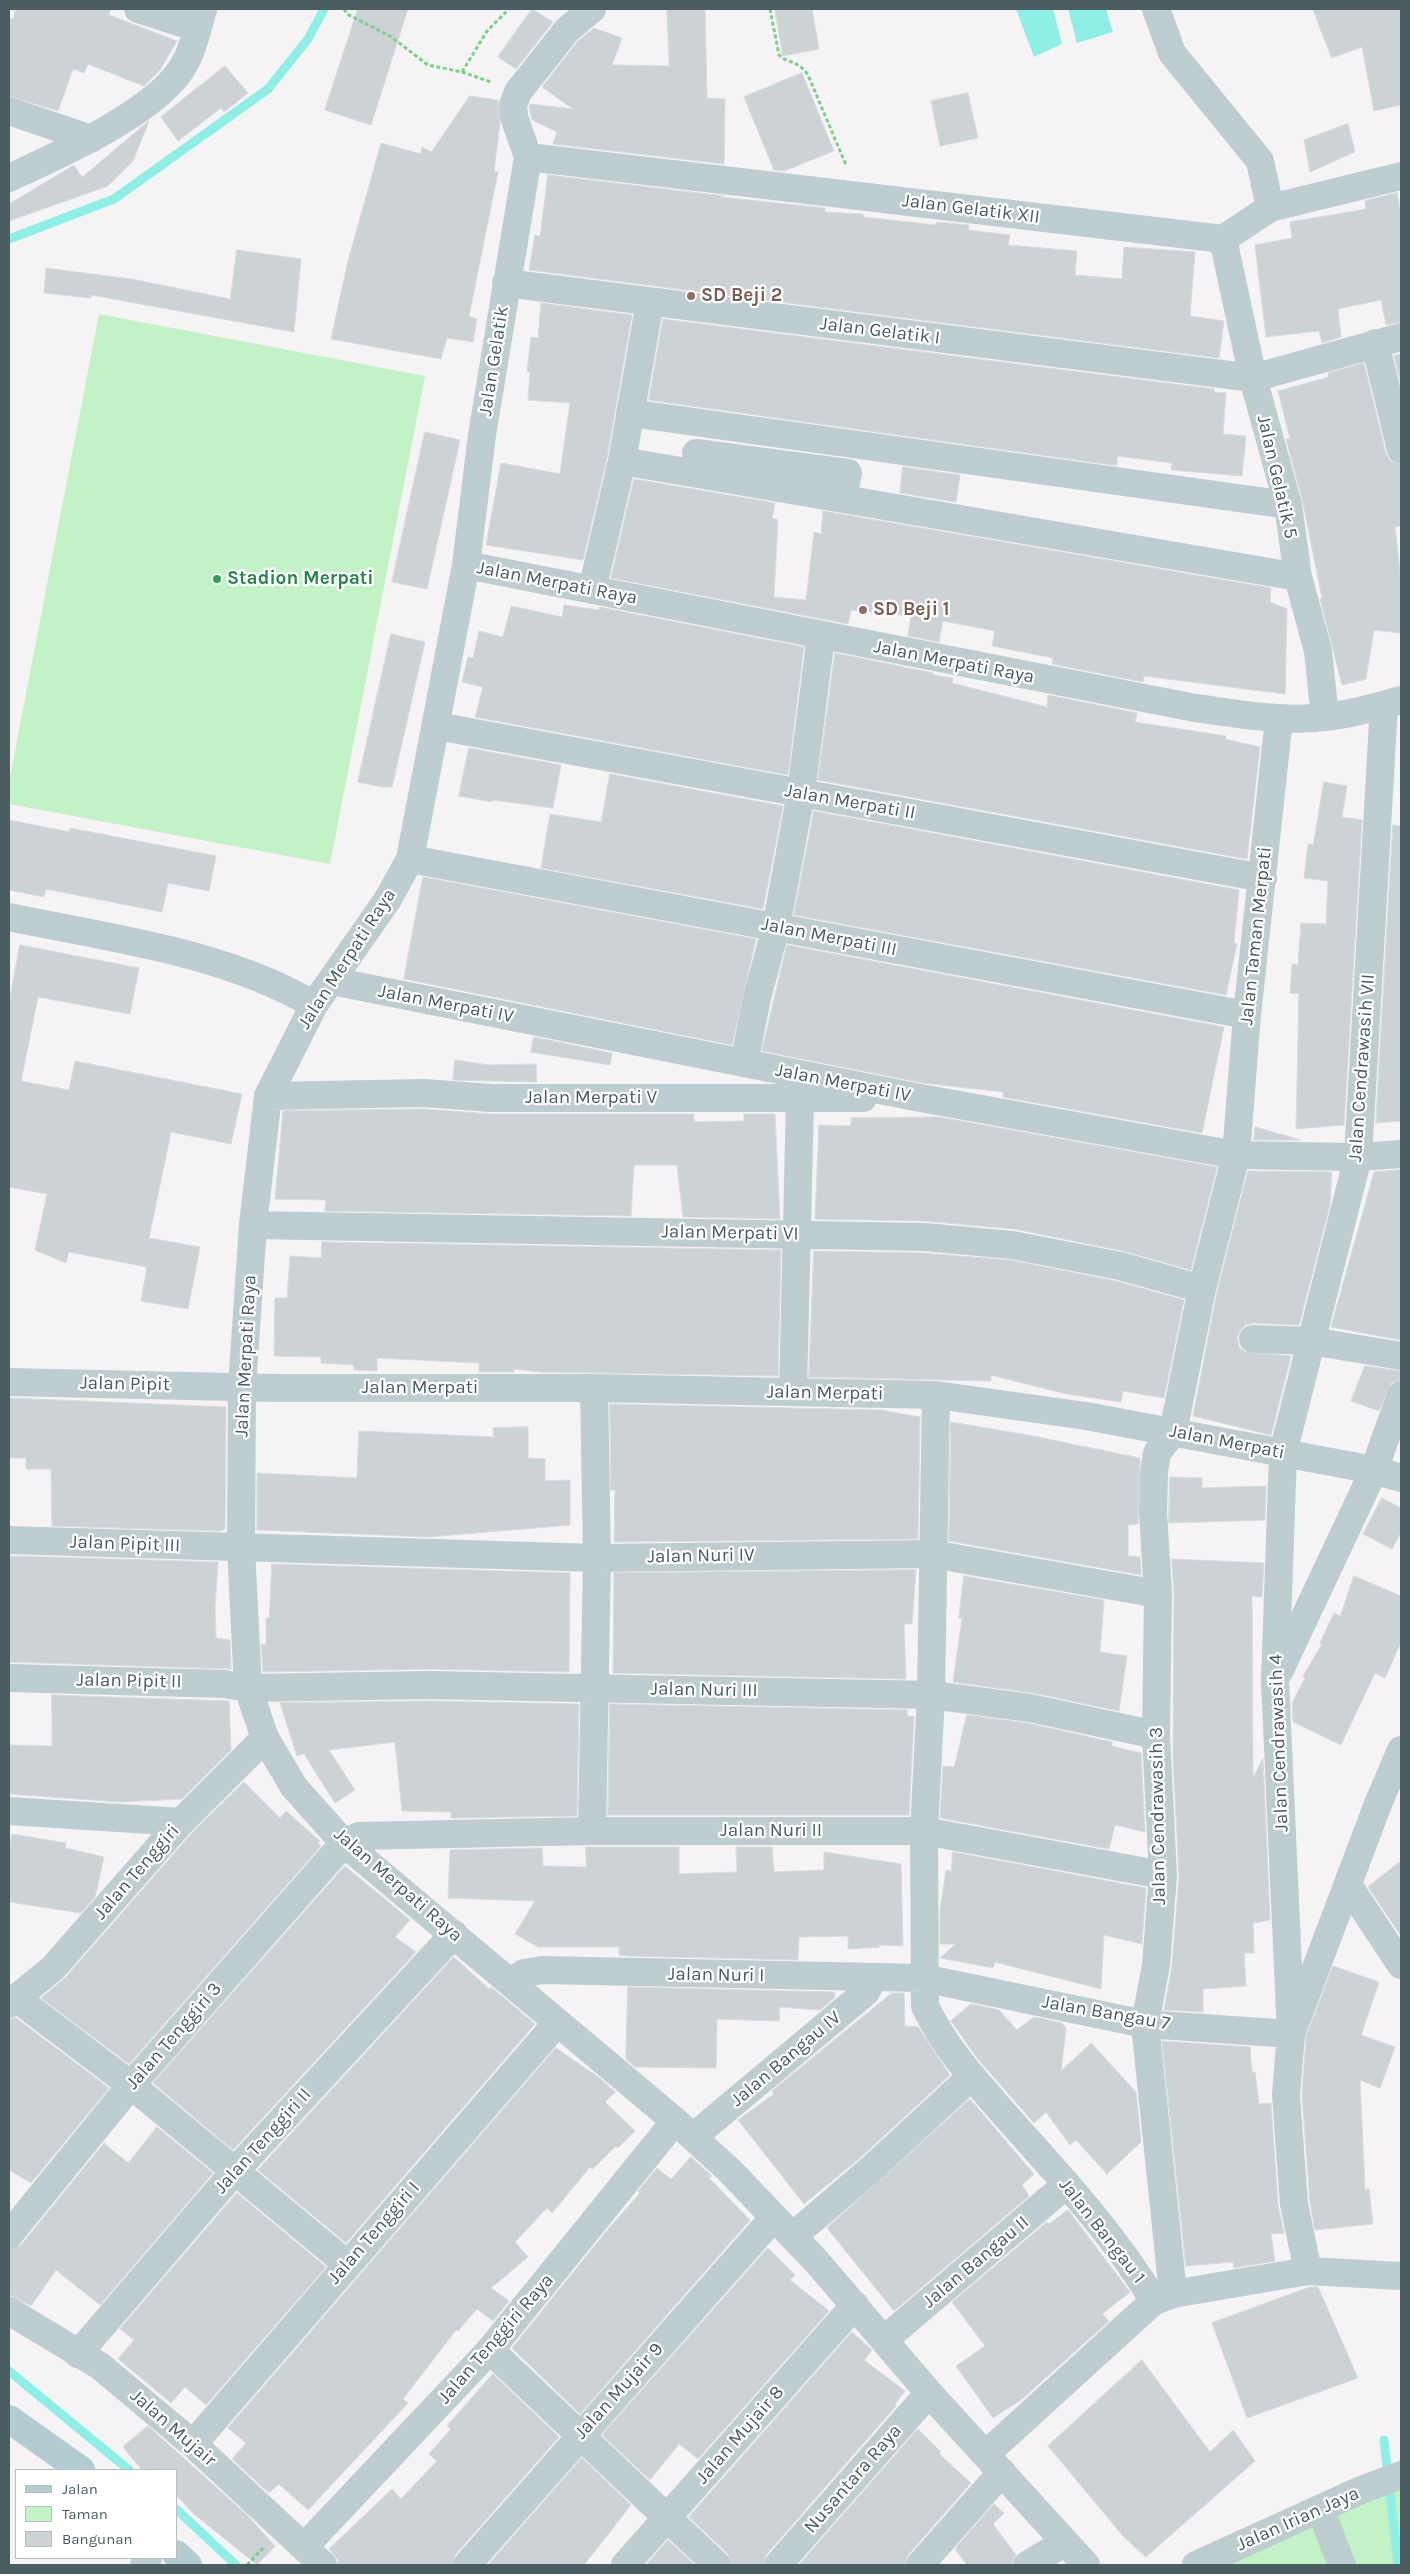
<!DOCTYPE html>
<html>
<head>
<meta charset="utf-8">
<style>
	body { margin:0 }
	#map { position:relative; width:1410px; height:2574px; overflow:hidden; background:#f5f3f4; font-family:Karla,sans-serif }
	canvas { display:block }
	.frame { position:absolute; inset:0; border:10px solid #4a5d61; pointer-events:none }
	.legend { position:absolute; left:15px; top:2469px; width:162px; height:90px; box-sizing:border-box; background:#fff; border:1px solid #b7bec0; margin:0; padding:6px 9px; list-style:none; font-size:15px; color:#4a5d61 }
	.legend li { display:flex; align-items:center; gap:10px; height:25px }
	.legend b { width:25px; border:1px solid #b7bec0 }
</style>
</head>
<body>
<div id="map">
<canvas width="1410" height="2574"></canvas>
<div class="frame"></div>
<ul class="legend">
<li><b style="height:6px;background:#b2ccd1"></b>Jalan</li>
<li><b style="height:14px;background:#c2f2c6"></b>Taman</li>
<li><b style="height:14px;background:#cdd2d5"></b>Bangunan</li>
</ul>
</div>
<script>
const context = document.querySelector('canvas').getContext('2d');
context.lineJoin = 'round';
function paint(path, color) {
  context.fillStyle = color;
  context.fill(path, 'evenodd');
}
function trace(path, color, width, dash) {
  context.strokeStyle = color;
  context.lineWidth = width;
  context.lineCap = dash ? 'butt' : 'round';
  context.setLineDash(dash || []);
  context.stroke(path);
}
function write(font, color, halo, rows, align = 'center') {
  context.font = font + ' Karla,sans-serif';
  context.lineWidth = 4.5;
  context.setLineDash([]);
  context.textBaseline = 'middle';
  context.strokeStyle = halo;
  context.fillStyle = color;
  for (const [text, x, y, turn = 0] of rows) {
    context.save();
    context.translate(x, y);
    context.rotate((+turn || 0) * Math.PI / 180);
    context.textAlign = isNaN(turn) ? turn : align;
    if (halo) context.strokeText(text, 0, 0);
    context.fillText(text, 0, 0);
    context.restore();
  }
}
paint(new Path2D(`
	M99 314 425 376 330 864 9 804V782Z
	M1401 2475V2565H1196Z`), '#c2f2c6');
paint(new Path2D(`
	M1016 9H1053L1062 44 1034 57Z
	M1068 9H1106L1113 32 1077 43Z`), '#8eefe6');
trace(new Path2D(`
	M9 239 114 199 268 89 308 39 324 9
	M9 2371 129 2470
	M1384 2440 1398 2565
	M176 2509 236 2565`), '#8eefe6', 9);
const building = new Path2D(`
	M16 9H111L109 15 177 41 160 70 144 86 88 64 84 73 73 69 58 111 9 96V18L13 19Z
	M358 9H408L371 125 325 110Z
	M532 9 553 22 516 69 498 57Z
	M667 9H705L707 98 725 99 724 164 553 144 557 132 532 120 529 107 530 104 573 109 542 87 578 41 594 28 622 38 612 65 669 66Z
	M775 9H812L819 49 783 56Z
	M1313 9H1401V105L1374 111 1362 47 1332 58Z
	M225 66 248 93 224 112 221 108 178 141 161 117Z
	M802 73 834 151 784 171 774 170 744 97Z
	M968 93 978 138 940 146 931 101Z
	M470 96 498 100 500 123 494 171 498 172 469 316 477 319 473 342 447 338 441 359 331 339 348 261 381 143 421 154 422 147 431 152Z
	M149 121 133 161 108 186 9 221V204L74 165 82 177Z
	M1348 124 1355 152 1310 172 1304 140Z
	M548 175 724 196 720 197 825 208V212L863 214V217L936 225 937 222 969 225 968 230 1010 235 1008 245 1077 251 1075 275 1122 279 1124 247 1195 252 1190 316 1224 321 1219 358 529 270 535 235 540 236Z
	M1397 193 1401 215V322L1386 325 1381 300 1338 309 1341 337 1322 343 1319 331 1266 337 1255 245 1292 238 1290 222 1366 209 1365 201Z
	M237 250 301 259 294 332 91 295V298L44 293 46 268 131 279 230 299Z
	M541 303 632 315 607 458 583 560 486 545 501 463 560 474 570 403 528 400 530 372H527L531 337 538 338Z
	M663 319 1214 389V392L1226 393 1223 434 1246 436 1242 476 1171 470 1172 463 1117 456V465H1112L649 400Z
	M1401 354V385L1394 356Z
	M1364 363 1386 454 1390 461 1401 465V526L1395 527 1401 581V633L1374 630 1366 679 1342 685 1320 599 1322 598 1303 503 1286 439H1290L1278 391 1329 377 1328 373Z
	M425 432 460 440 427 589 392 582Z
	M903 467 960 475 956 502 900 493Z
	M634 479 775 503 772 518 778 520 774 597 806 600 814 532 821 534 823 511 1271 588 1270 602 1287 609 1285 694 1144 676 1143 682 1052 664 1053 658 992 646 995 631 943 621 939 642 908 636 911 616 851 610 848 624 611 578Z
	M564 605 599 610V607L804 647 788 775 475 717 483 687 462 682 468 657 473 658 479 631 503 637 511 606 562 617Z
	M391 634 425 642 392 787H382L358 782Z
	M835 653 933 673V675L953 678 952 683 1047 707 1048 695 1137 713 1135 722 1226 736 1225 739 1260 747 1247 859 818 780Z
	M469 748 561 765 553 808 492 800V802L459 796Z
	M610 774 783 806 763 909 541 868 550 814 601 822Z
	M1324 782 1347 786 1342 817 1362 820 1344 1125 1296 1129 1299 994 1290 993 1292 964 1298 965 1301 923 1326 924 1328 881 1304 878 1308 844 1313 845Z
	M814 811 1239 890 1234 943 1237 944 1226 995 794 915Z
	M9 820 69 832 70 828 216 856 209 891 168 883 162 912 46 889 44 897 9 890Z
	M1393 825 1401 826V1121L1376 1123Z
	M423 877 756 939 732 1045 404 979Z
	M20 945 139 968 130 1014 38 997 21 1081 69 1090 75 1061 242 1094 231 1144 171 1132 149 1238 200 1247 188 1309 141 1301 147 1267 69 1252 66 1263 35 1250 47 1194 9 1187V1003Z
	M787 945 1224 1027 1202 1133 1003 1097V1092L923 1083 762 1051Z
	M534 1037 612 1053 610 1065 531 1052Z
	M455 1060 489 1065 536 1064 537 1082 453 1080Z
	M424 1109 491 1114H694V1122L744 1121V1114H775L780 1219 683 1217 677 1165H634L631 1216 325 1211 326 1200 275 1199 283 1111Z
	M939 1117 1217 1167 1191 1270 1123 1251 1014 1229 924 1221 815 1219 819 1125 851 1126V1118Z
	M1255 1127 1301 1140H1254Z
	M1401 1170V1340L1331 1327 1374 1172Z
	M1248 1171 1332 1172 1330 1205 1299 1325 1253 1323 1245 1325 1240 1331 1237 1338 1239 1347 1245 1352 1291 1356 1271 1435 1193 1416 1217 1292Z
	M322 1242 781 1250 778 1376 540 1372 514 1369V1372H479V1363L377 1358V1371L354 1370V1365L321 1363V1357L274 1356 275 1298H287L290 1256 321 1258Z
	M814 1251 923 1253 1010 1260 1116 1281 1184 1300 1164 1398 1123 1391 1121 1402 1067 1394 991 1375V1381L809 1377Z
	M1365 1366 1401 1371V1380L1391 1383 1379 1411 1351 1401Z
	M9 1398 226 1407 225 1529 220 1531 52 1526 51 1469H26V1458H9Z
	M610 1404 881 1410 920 1417 918 1539 614 1542 615 1490H611Z
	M951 1422 1033 1436 1140 1458 1138 1524 1128 1525V1556L1140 1557 1141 1575 949 1541Z
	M528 1427V1458L545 1459V1481L570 1480V1525L428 1537 257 1530V1473L357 1478 359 1431 494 1437 493 1428Z
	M1170 1477 1202 1478V1488L1266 1486 1265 1520 1169 1523Z
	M1382 1498 1401 1508V1532L1392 1549 1363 1534Z
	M9 1556 218 1562 215 1607 216 1638 230 1640 231 1669 9 1662Z
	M1172 1559 1264 1563 1262 1597 1252 1596 1253 1778 1263 1758 1270 1920 1253 1923 1254 1953H1244L1246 1986 1203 1989V2012L1164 2010 1172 1966 1179 1876 1173 1758 1174 1594Z
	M272 1564 570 1573 569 1672 429 1669 263 1672 261 1644 266 1645V1618H269Z
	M916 1570 912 1624H904L906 1679 613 1673 614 1573Z
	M964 1576 1104 1600 1100 1652 1127 1656 1119 1711 1033 1693 953 1682 962 1618H959Z
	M1354 1576 1401 1596V1642L1385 1678 1375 1673 1341 1745 1293 1722 1292 1703 1305 1678 1303 1676 1322 1644 1320 1643 1334 1613 1340 1616Z
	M52 1695 229 1701 231 1750 182 1799 120 1802 9 1794V1745L52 1746Z
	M429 1701 579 1704 577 1816 451 1818V1812L402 1811 395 1742 329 1750 355 1790 335 1803 304 1754 297 1756 280 1703Z
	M610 1704 907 1710V1716H914L909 1815H608Z
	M967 1715 1027 1723 1112 1742V1746L1141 1753 1145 1832 1115 1825 1109 1849 940 1818 943 1766 954 1767Z
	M244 1782 280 1818 286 1811 320 1841 318 1843 321 1846 129 2064 41 1998 65 1978 192 1833Z
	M12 1834 66 1843 65 1848 104 1857 95 1897 81 1913 9 1902V1852Z
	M586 1847H679V1874L737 1872 736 1847H772L774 1872 824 1870V1852L901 1864 903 1946 878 1945 880 1947 848 1949V1936L799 1937 798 1960 628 1956 619 1955V1947H538L515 1934 535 1901 448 1898 450 1850 542 1848 543 1866 586 1867Z
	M953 1852 1146 1888 1142 1944 1104 1935 1101 1989 995 1962 993 1968 940 1958 956 1944H940V1910L946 1870 951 1871Z
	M1401 1861V1936L1368 1887Z
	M345 1866 410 1920 395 1937 416 1952 233 2150 153 2083Z
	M454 1957 489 1989 491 1987 535 2024 346 2243 258 2170Z
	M1333 1966 1379 1982 1361 2035 1395 2047 1380 2088 1360 2080 1365 2190 1369 2189 1373 2224 1315 2230 1310 2202 1302 2095 1306 2037Z
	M628 1987 835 1992 834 1998 820 2010 780 2007 779 2021 717 2019 716 2068 635 2067 626 2059Z
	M892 1993H904L905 2026 918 2027 950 2075 860 2158 804 2204 738 2120 774 2094 772 2091Z
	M971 2004 999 2010 1017 2030 1034 2017 1062 2023 1066 2029 1061 2071 1091 2043 1136 2092 1141 2142 1107 2174 1076 2140 1070 2145 1046 2112 1034 2123 977 2058 951 2021Z
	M16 2018 109 2088 31 2183 9 2170V2019Z
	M1162 2041 1250 2047 1252 2072H1255L1259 2104 1271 2103 1278 2205 1284 2233 1271 2234 1275 2261 1234 2268 1233 2262 1186 2266Z
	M556 2048 601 2079 615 2092 605 2102 635 2131 618 2148 616 2146 593 2169 590 2167 552 2213 547 2208 515 2242 528 2257 491 2288 509 2301 493 2321 477 2309 458 2331 456 2330 403 2399 408 2403 308 2510 279 2484 269 2493 232 2459 246 2443 228 2428Z
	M970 2099 1034 2174 1022 2185 1029 2196 894 2311 827 2228Z
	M157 2127 213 2173 100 2305 56 2270 31 2306 9 2295V2250L21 2245 104 2143 128 2163Z
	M691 2157 712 2176 709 2178 750 2220 580 2414 512 2348 609 2228 640 2193 638 2191 657 2168 671 2179Z
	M237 2193 326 2267 206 2405 185 2387 171 2403 118 2359 134 2340 120 2329Z
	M1068 2210 1130 2292 1102 2314 1109 2321 1021 2400 993 2418 956 2366 985 2346 952 2302 1047 2222 1048 2224 1052 2222Z
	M768 2248 795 2275 790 2280 829 2311 698 2459 679 2444 650 2480 602 2435Z
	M1310 2287H1318L1358 2378 1247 2418 1212 2323Z
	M852 2332 872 2350 864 2360 905 2391 895 2404 896 2406 766 2555 763 2565H732L728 2554 689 2517Z
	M1142 2360 1210 2452 1233 2430 1255 2461 1146 2557 1123 2536 1048 2446Z
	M493 2374 559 2437 455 2555 452 2565H338V2560L329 2549 392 2489 401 2499 437 2461 429 2454 451 2429 447 2426Z
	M148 2426 247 2515 275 2546 257 2565 194 2514 176 2495V2470H142L123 2447Z
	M918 2429 941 2452 939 2454 971 2483 908 2555 905 2565H799Z
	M582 2458 631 2505 584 2565H488Z
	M994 2504 1004 2513 993 2524 1016 2555 1011 2565H967L955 2549Z
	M668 2540 695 2565H646Z`);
paint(building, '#cdd2d5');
trace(building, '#d7dbde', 1);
trace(new Path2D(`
	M344 9 347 14 390 36 428 65 462 72 491 82
	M770 9 779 55C790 65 797 59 808 75L846 165
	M462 72 487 31 509 9
	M247 2565 263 2548`), '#79d18a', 3, [4, 2.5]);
trace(new Path2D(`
	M138 9 197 28
	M592 9 567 30 518 92 513 105 514 117 528 157 482 435 466 565 410 859 388 899 314 1005 268 1096 253 1225 242 1387 241 1547 248 1688 265 1738 294 1787 344 1843 675 2121 729 2170 817 2262 929 2393 1086 2565
	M1156 9 1172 53 1260 161 1270 208
	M9 111 91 139
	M528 157 1223 239 1270 208 1401 176
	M9 178C58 155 160 111 185 63 194 47 198 26 203 9
	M1223 239 1253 378 1288 505 1298 577 1318 651 1325 717
	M506 283 1253 378 1401 337
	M1375 343 1401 450
	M630 413 1288 505
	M696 453 848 473 843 499
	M622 461 1298 577
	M466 565 1195 708C1234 713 1275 721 1314 718 1344 716 1373 708 1401 700
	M592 590 622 461 650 302
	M437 726 1263 878
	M410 859 1247 1015
	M9 917C109 938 225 952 314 1005
	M332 981 915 1097 1236 1155 1358 1157 1401 1154
	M744 1063 757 998 776 927 801 793 821 636
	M268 1096 424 1093 491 1098H863
	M253 1225 924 1237 1012 1245 1120 1266 1202 1289
	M1253 1339 1311 1341 1401 1356
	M9 1382 277 1388H594L936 1395 1086 1416 1374 1470 1401 1478
	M793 1392 800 1099
	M936 1395 931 1695 924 1831 925 2006C946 2051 981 2087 1014 2125 1064 2181 1115 2236 1154 2301
	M9 1540 597 1558 932 1554 1158 1594
	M1279 1672 1374 1470 1401 1395
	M9 1678 224 1684 248 1688 429 1685 931 1695 1030 1708 1156 1735
	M9 1811 181 1822
	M592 1831 597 1558 594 1388
	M1348 1885 1401 1965
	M511 1982 524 1973 542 1970 923 1978 1145 2024 1291 2034
	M16 1998 131 2085 347 2264
	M9 2004 53 1968 181 1822 265 1738
	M1291 2034 1275 1681 1283 1453 1358 1157 1384 705
	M693 2137 866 1992 874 1977
	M9 2235 131 2085 344 1843 359 1836 592 1831H924L1163 1875
	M793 2236 870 2170 972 2076
	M1308 2271 1294 2204 1286 2095 1291 2034 1378 1804 1401 1750
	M1173 2294 1145 2024 1156 1965 1163 1875 1156 1735 1158 1594 1153 1512 1154 1472 1157 1453 1173 1432 1202 1289 1236 1155 1247 1015 1279 718
	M9 2311 100 2366 193 2444 323 2565
	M884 2340 1067 2184
	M490 2350 717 2565
	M78 2354 234 2172 454 1934
	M193 2444 557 2023
	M986 2454 1154 2301 1173 2294 1308 2271 1401 2276
	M1320 2509 1342 2565
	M305 2546 490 2350 675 2121
	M144 2565 148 2558
	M467 2565 774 2217
	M625 2565 855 2305
	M778 2565 929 2393
	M920 2565 1002 2472
	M1027 2565 1064 2543
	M1196 2565 1361 2490 1401 2475`), '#becdcf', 28);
trace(new Path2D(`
	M9 2419 81 2470
	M176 2554 188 2565`), '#b2ccd1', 28);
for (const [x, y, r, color] of [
	[691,296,5,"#8d6e63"],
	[217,579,5,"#2e9e5b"],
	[863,610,5,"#8d6e63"]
]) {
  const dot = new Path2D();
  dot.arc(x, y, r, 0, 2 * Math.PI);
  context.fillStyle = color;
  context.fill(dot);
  trace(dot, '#fff', 2);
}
write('19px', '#4a5d61', '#fff', [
	["Jalan Gelatik XII",971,209,7],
	["Jalan Gelatik I",880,331,7],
	["Jalan Gelatik",494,361,-81],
	["Jalan Gelatik 5",1277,477,77],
	["Jalan Merpati Raya",557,583,11],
	["Jalan Merpati Raya",954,662,11],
	["Jalan Merpati II",850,802,10],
	["Jalan Taman Merpati",1256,936,-84],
	["Jalan Merpati III",829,937,11],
	["Jalan Merpati Raya",347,959,-57],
	["Jalan Merpati IV",446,1004,11],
	["Jalan Cendrawasih VII",1362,1068,-86],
	["Jalan Merpati IV",843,1083,11],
	["Jalan Merpati V",591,1098],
	["Jalan Merpati VI",730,1233,1],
	["Jalan Merpati Raya",246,1356,-87],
	["Jalan Pipit",125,1384,1],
	["Jalan Merpati",420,1388],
	["Jalan Merpati",825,1393,1],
	["Jalan Merpati",1227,1442,11],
	["Jalan Pipit III",125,1544,2],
	["Jalan Nuri IV",701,1556,-1],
	["Jalan Pipit II",129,1681,1],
	["Jalan Nuri III",704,1690,1],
	["Jalan Cendrawasih 4",1279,1743,-92],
	["Jalan Cendrawasih 3",1158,1816,-91],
	["Jalan Nuri II",771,1831],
	["Jalan Tenggiri",137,1872,-49],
	["Jalan Merpati Raya",398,1885,41],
	["Jalan Nuri I",716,1975,1],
	["Jalan Bangau 7",1106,2013,10],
	["Jalan Tenggiri 3",174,2036,-49],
	["Jalan Bangau IV",786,2059,-40],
	["Jalan Tenggiri II",263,2141,-48],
	["Jalan Bangau 1",1102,2231,52],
	["Jalan Tenggiri I",374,2233,-49],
	["Jalan Bangau II",976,2262,-40],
	["Jalan Tenggiri Raya",496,2339,-49],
	["Jalan Mujair 9",619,2391,-48],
	["Jalan Mujair",173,2428,41],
	["Jalan Mujair 8",740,2435,-49],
	["Nusantara Raya",853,2479,-49],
	["Jalan Irian Jaya",1298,2519,-24]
]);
write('bold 19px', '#785e54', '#fff', [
	["SD Beji 2",701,296],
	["SD Beji 1",873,610]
], 'left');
write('bold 19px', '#27864d', '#fff', [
	["Stadion Merpati",227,579]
], 'left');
</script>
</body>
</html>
